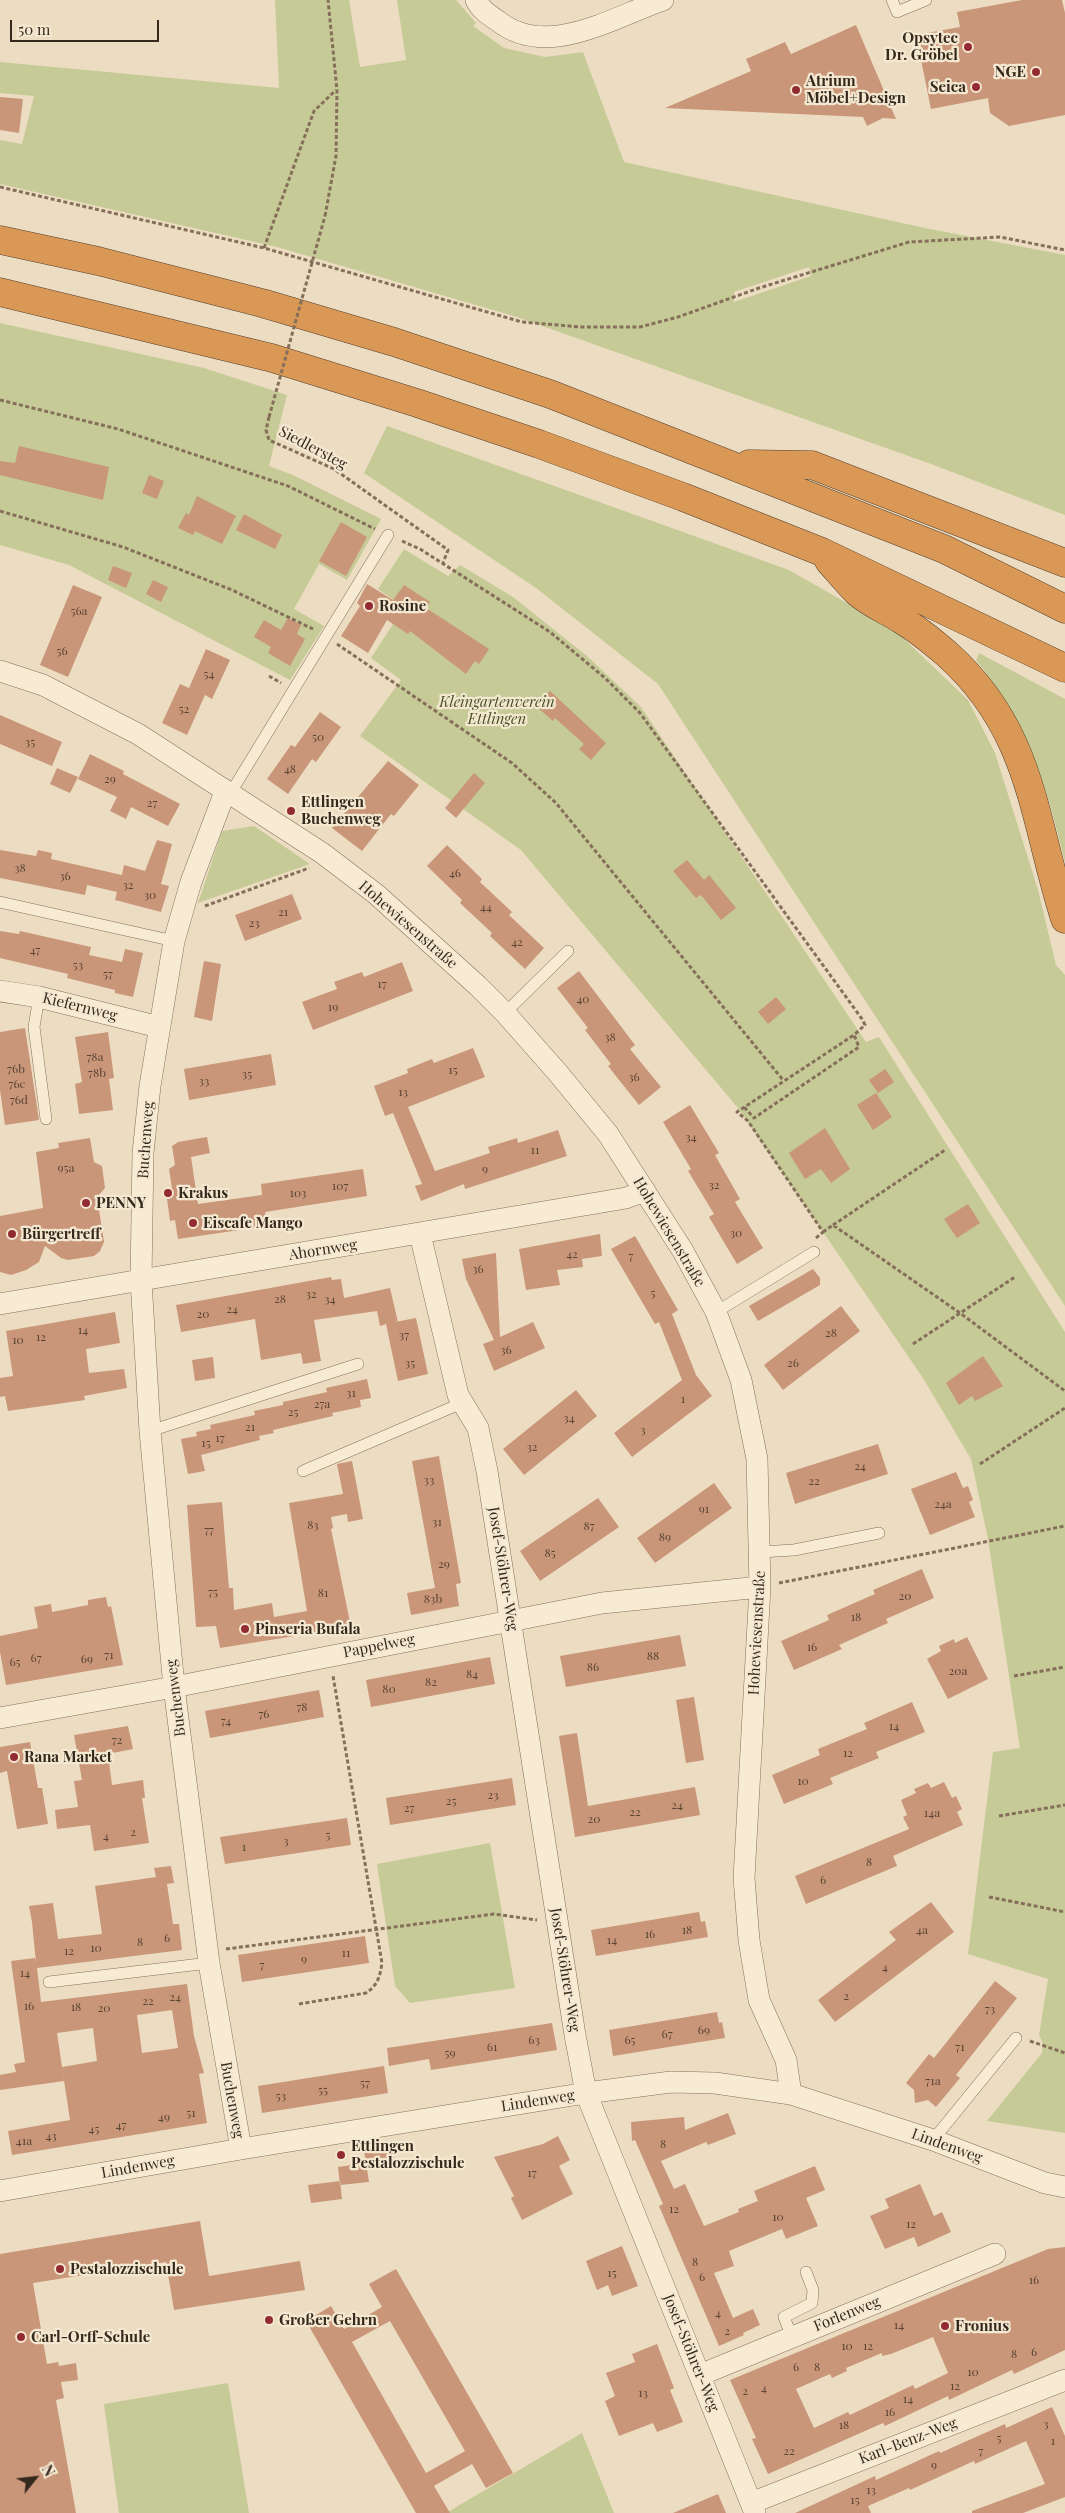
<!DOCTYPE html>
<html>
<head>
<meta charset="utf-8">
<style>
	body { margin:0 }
	#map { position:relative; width:1065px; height:2513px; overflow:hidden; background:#ecddc2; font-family:"Playfair Display",serif }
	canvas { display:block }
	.north { position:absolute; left:10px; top:2453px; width:50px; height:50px; -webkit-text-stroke:4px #f4e8d1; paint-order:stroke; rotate:61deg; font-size:14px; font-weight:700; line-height:20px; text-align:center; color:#35281d }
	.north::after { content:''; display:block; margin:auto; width:18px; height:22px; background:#35281d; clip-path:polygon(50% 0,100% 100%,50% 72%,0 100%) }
	.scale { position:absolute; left:10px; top:20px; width:149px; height:22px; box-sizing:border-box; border:2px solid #35281d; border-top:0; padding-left:6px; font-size:15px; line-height:18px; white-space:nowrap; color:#35281d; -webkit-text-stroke:4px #f4e8d1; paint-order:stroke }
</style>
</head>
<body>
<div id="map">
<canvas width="1065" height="2513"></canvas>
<div class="north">N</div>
<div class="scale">50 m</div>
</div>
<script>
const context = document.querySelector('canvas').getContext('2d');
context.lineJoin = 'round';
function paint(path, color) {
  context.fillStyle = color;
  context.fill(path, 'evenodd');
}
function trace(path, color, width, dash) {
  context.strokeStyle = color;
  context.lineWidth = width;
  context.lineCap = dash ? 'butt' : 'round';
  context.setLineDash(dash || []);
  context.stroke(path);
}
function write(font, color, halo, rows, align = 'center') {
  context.font = font + ' "Playfair Display",serif';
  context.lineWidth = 4.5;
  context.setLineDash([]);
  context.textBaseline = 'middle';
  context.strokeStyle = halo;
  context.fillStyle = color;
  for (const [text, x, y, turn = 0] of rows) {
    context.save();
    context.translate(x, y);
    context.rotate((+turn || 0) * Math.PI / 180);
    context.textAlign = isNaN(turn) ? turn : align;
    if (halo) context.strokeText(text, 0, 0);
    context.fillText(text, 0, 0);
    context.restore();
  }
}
paint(new Path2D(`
	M275 0H349L360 67 406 60 397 0H456L476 23 473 26 504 48 545 57 583 52 624 162 925 228 1065 255V515L931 464 517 317 277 247 0 184V140L22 144 34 96 0 93V62L279 88ZM809 267 811 276 734 302V292Z
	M0 323 204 368 287 395 269 466 293 475 381 519 347 580 319 564 294 609 324 626 290 680 69 565 0 545Z
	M387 426 789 570 896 631 968 700 995 753 1038 890 1056 965 1065 975V1306L658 684 536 588 364 473Z
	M404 549 448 576 460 565 513 597 587 656 641 707 866 1042 879 1037 1065 1332V2133L987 2121 1042 2053 1043 2044 1039 2035 1048 1979 968 1954 993 1752 1020 1748 988 1539 971 1459 923 1378 738 1108 521 850 360 736 401 680 371 658 404 607 378 589Z
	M979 653 1065 699V863C1046 781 1029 727 976 660Z
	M254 826 310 864 198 903 222 831Z
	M490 1843 515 1988 410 2003 395 1986 377 1864Z
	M228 2383 249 2513H119L104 2404Z
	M582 2433 614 2513H446Z`), '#c6ca96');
paint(new Path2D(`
	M1022 0H1062L1065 13V115L1009 126 990 113 988 98 931 109 916 35 960 27 957 12Z
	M856 25 896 119 883 118 867 126 863 117 665 108 751 71 746 59 785 42 791 54Z
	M0 97 23 99 19 133 0 130Z
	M19 446 109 467 103 500 0 475V461L15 463Z
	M149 475 164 481 157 499 142 493Z
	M197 496 236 516 222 544 195 531 193 535 178 528 186 513 189 515Z
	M244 514 282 535 275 549 236 530Z
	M341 522 367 537 346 576 319 561Z
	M113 566 132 573 126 588 108 580Z
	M153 580 168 587 161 602 146 594Z
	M367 584 393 600 404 585 430 602 426 608 489 649 479 664 475 661 466 674 410 631 408 634 387 620 368 653 341 636 360 606 357 603Z
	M73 585 102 597 68 677 40 665Z
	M288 618 301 625 297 634 305 639 290 666 268 653 271 647 254 637 264 620 281 630Z
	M206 649 230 660 212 699 205 695 187 735 162 723 180 684 189 688Z
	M550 691 606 743 591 760 579 749 584 744 555 718 553 721 537 707Z
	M320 712 341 727 316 762 312 759 288 794 267 779 291 745 295 747Z
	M0 715 62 742 52 766 0 744Z
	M90 754 124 771 123 774 180 804 168 826 131 807 126 819 110 811 117 797 78 779Z
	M388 761 419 785 394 816 391 814 362 851 332 828Z
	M57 768 78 777 70 793 50 784Z
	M474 773 485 783 456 818 445 808Z
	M157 840 172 844 161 884 169 886 161 912 115 900 117 892 87 885 85 895 0 878V850L36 856 38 850 52 853 51 859 122 875 124 865 145 871Z
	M447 845 482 879 480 882 512 912 509 915 544 948 525 969 490 936 492 933 460 903 462 900 427 866Z
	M687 860 704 880 709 875 736 908 721 920 701 895 696 898 673 871Z
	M292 894 302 919 245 941 235 915Z
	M0 931 19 934 20 931 91 947 89 955 122 962 125 949 143 953 133 997 115 993V990L67 978 68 974 0 958Z
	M204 961 221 964 212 1021 194 1017Z
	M402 962 413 991 313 1030 302 1002 337 989 334 982 362 972 364 977Z
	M579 971 635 1045 630 1049 661 1087 639 1105 608 1066 611 1064 585 1030 588 1028 557 988Z
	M776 997 786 1009 768 1024 758 1012Z
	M25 1028 39 1120 5 1125 0 1090V1032Z
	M108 1032 114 1078 109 1079 113 1110 79 1114 75 1084 82 1082 75 1037Z
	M473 1048 485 1077 408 1107 435 1171 490 1153 488 1147 517 1138 518 1143 558 1130 567 1156 465 1189 464 1184 421 1201 415 1186 422 1184 393 1113 385 1116 374 1086 408 1073 407 1069 432 1059 434 1063Z
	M271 1054 276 1085 189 1100 184 1069Z
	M885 1069 894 1082 878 1093 869 1080Z
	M876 1093 892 1117 873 1130 857 1105Z
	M690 1105 719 1153 715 1155 740 1199 735 1202 763 1248 737 1264 709 1217 714 1214 688 1171 691 1169 663 1122Z
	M825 1128 850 1169 831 1183 821 1169 805 1179 789 1153Z
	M207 1137 210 1153 191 1157 198 1204 262 1195 261 1184 363 1169 367 1196 265 1212 267 1226 178 1239 175 1220 170 1221 166 1191 172 1188 169 1169 175 1165 172 1146 178 1142Z
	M90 1138 94 1162 102 1166 105 1188 97 1197 104 1242 100 1251 94 1256 68 1260 61 1258 45 1246 39 1262 26 1270 11 1275 0 1272V1216L43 1208 36 1152 59 1148 58 1143Z
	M968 1204 980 1223 957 1238 944 1219Z
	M600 1234 602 1256 582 1259 583 1267 557 1270 560 1285 526 1290 519 1249Z
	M635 1236 678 1310 672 1314 696 1375 712 1396 632 1457 614 1433 682 1380 659 1322 655 1324 611 1249Z
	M496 1253 500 1337 533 1322 545 1348 494 1371 483 1344 494 1340 466 1279 462 1259Z
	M813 1269 820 1278V1285L758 1321 749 1306Z
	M331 1277 332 1280 341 1279 344 1298 390 1288 398 1322H395L416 1318 428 1374 398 1381 386 1324 380 1326 377 1311 314 1320 321 1361 303 1364 301 1353 261 1360 255 1319 181 1332 176 1305Z
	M841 1306 860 1331 783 1390 764 1365Z
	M115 1312 120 1343 86 1349 89 1373 124 1369 127 1388 84 1396 85 1400 8 1411 5 1396 0 1397V1378L13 1376 6 1331Z
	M983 1356 1003 1386 975 1401 972 1396 959 1405 946 1383Z
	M213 1357 215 1378 195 1381 192 1360Z
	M367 1379 371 1398 360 1400 361 1407 332 1413 333 1416 273 1430 274 1433 259 1436 260 1440 201 1455 205 1471 188 1474 181 1439 197 1436 196 1432 211 1429 210 1425 255 1415 254 1411 283 1405V1402L327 1392 326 1388Z
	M576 1390 597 1416 524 1475 503 1449Z
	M878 1444 888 1474 795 1504 786 1473Z
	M439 1456 461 1583 456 1584 459 1606 411 1615 407 1593 435 1588 412 1461Z
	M352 1461 363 1519 348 1522 347 1514 331 1517 333 1528 331 1529 351 1627 220 1648 216 1626 196 1627 187 1505 222 1502 229 1588H233L234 1610 272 1603 274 1617 307 1611 289 1503 343 1494 337 1464Z
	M956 1472 963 1488 968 1486 973 1500 969 1502 975 1517 930 1535 911 1489Z
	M714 1483 732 1508 655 1563 637 1538Z
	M598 1498 619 1527 540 1581 520 1551Z
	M922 1569 934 1598 886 1619 888 1623 839 1645 842 1649 794 1670 781 1641 829 1620 827 1615 875 1594 873 1590Z
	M106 1597 108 1607 111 1606 123 1665 6 1685 0 1652V1636L38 1628 34 1607 51 1604 52 1612 88 1605V1600Z
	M680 1635 686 1666 566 1687 560 1656Z
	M967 1637 988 1679 948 1699 927 1659 941 1651 939 1646 954 1639 955 1643Z
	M490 1657 495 1684 371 1707 366 1680Z
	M319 1690 324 1717 210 1738 205 1711Z
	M694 1697 704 1760 686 1763 676 1700Z
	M912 1702 925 1732 876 1752 879 1758 830 1778 833 1784 784 1804 772 1775 820 1755 818 1749 867 1729 864 1723Z
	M128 1726 133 1749 108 1754 112 1785 143 1780 145 1798H142L149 1843 94 1851 90 1825 57 1829 55 1810 78 1807 74 1781 82 1780 74 1735Z
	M577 1733 588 1806 695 1787 700 1815 575 1837 559 1736Z
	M30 1742 38 1788H42L48 1824 17 1829 7 1771 0 1773V1747Z
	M512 1778 516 1805 390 1825 386 1798Z
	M944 1782 952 1798 956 1796 962 1809 957 1812 963 1825 893 1856 897 1866 806 1904 795 1876 909 1829 903 1817 907 1815 901 1800 916 1793 914 1789 928 1783 931 1788Z
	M347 1818 351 1845 225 1864 220 1837Z
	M171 1866 174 1883 167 1884 173 1924H179L182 1950 37 1968 41 2002 187 1984 194 2036 204 2073 199 2074 207 2123 12 2155 8 2131 70 2120 62 2067 97 2061 93 2028 57 2033 64 2081 0 2090V2075L16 2072 14 2064 25 2062 11 1961 35 1958 36 1963 32 1922 29 1906 53 1903 58 1939 102 1934 95 1886 156 1877 154 1868ZM172 2010 178 2048 142 2053 137 2015Z
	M931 1902 954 1932 835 2022 818 2000 896 1940 889 1932Z
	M699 1912 701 1922 705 1921 708 1937 596 1956 591 1930Z
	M365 1936 369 1963 242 1982 238 1955Z
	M995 1981 1017 1998 956 2075 960 2078 936 2107 928 2100 915 2103 914 2090 906 2083 929 2054 934 2058Z
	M717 2012 719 2023 722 2022 725 2038 613 2056 609 2030Z
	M552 2023 557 2050 431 2070 429 2059 389 2066 387 2048Z
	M384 2066 388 2093 262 2113 258 2086Z
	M728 2113 736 2134 708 2145 706 2142 661 2161 674 2189 685 2184 704 2226 739 2212 738 2209 758 2201 754 2191 815 2166 825 2190 806 2198 818 2226 786 2239 782 2229 729 2251 734 2266 714 2273 733 2318 753 2309 760 2325 743 2333 744 2335 719 2346 659 2206 663 2204 635 2140 632 2141 631 2122 684 2117 685 2130Z
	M558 2136 570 2160 559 2166 573 2194 522 2220 511 2198 514 2196 494 2157 543 2144Z
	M393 2146 395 2165 367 2169 364 2150Z
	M366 2163 369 2182 340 2185 338 2167Z
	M340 2181 342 2199 311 2203 308 2185Z
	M920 2184 934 2216 942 2212 951 2232 918 2247 914 2237 885 2249 870 2216 889 2208 885 2199Z
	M200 2221 209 2276 300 2261 305 2290 174 2310 166 2262 33 2283 47 2364 58 2362 59 2366 76 2363 78 2380 61 2382 64 2398 56 2400 76 2513H0V2254Z
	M622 2246 638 2286 612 2296 608 2285 597 2290 586 2261Z
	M1065 2247V2350L1014 2374 1012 2370 949 2400 948 2396 885 2426 883 2423 768 2474 752 2439 756 2438 730 2380 1048 2249ZM933 2337 948 2373 915 2389 913 2385 850 2415 848 2412 814 2428 796 2389 830 2374 832 2378 847 2371 846 2368 882 2353V2356L891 2354Z
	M396 2269 513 2473 486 2488 472 2464 434 2486 450 2513H416L306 2321 331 2306 344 2329 382 2307 369 2284ZM390 2321 465 2451 426 2473 352 2342Z
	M657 2344 674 2388 670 2390 683 2422 657 2432 653 2423 619 2436 605 2401 615 2396 606 2373 635 2362 632 2354Z
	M1052 2407 1065 2436V2497L1023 2513H972V2511L1045 2484 1026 2441 975 2464 974 2461 910 2490 909 2488 868 2506 871 2513H795L875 2476 876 2480 939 2451 940 2453 1005 2424 1006 2428Z
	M718 2494 726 2513H673Z`), '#c99679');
const lane = new Path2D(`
	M892 0 897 12 926 0
	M230 794 388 535
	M0 902 174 941
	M39 997 34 1027 46 1119
	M505 1013 568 951
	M716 1312 814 1252
	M150 1431 358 1364
	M303 1471 462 1403
	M760 1552 794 1550 879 1533
	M49 1982 209 1963
	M933 2140 1016 2038
	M792 2337 784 2317 812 2303 813 2290 806 2272`);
const street = new Path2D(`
	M476 0C481 10 489 15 498 21 547 60 613 17 663 0
	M0 671 43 685 138 734 322 853 376 894 478 986 505 1013 558 1073 608 1134 683 1251 716 1312 741 1380 757 1459 760 1587 744 1878 749 1940 759 2000 786 2060 791 2094
	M225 792 191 882 174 941 150 1086 143 1153 141 1280 150 1431 174 1687 209 1963 241 2149
	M0 991 39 997 159 1027
	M420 1234 458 1395 478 1428 487 1471 575 2035 586 2093 755 2513
	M0 1304 626 1198 645 1191
	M0 1718 174 1687 602 1603 760 1587
	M0 2191 241 2149 586 2093 671 2082 715 2083 791 2094 933 2140 1045 2183 1065 2187
	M700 2375 995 2254
	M751 2503 1065 2380`);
const highway = new Path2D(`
	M0 240 98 261 262 303 394 342 550 394 944 549 1065 609
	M0 292 272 358 417 403 539 444 683 497 822 552 1065 668
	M749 464 812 465 1065 563
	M829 561C838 571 847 582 857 592 869 603 888 611 902 620 917 629 933 642 947 654 1033 731 1033 819 1065 919`);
trace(lane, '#856f5a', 12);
trace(street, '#856f5a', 22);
trace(highway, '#533d2e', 29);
trace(new Path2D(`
	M0 187 264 248 522 322 581 327H640L678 317 759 288 909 242 1000 237 1065 250
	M325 216 336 156 337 90 328 0
	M264 248 314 111 336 90
	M0 400 118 429 288 486 375 529
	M269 417 266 430 269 440 334 469 448 550 443 563
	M0 511 123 547 232 590 313 629
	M402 541 420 549 550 632 605 678 640 713 862 1019 865 1025 854 1035 859 1047 754 1118 744 1107
	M337 644 512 763 556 803 783 1080
	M269 676 281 683
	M205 906 309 868
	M833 1225 945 1150
	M823 1232 833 1225 960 1313 1065 1391
	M816 1238 823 1232 748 1121 737 1112 854 1035
	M913 1344 1015 1277
	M980 1464 1065 1408
	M779 1583 1065 1526
	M1014 1676 1065 1667
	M999 1816 1065 1805
	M989 1897 1065 1912
	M226 1949 494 1914 537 1920
	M299 2004 366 1993C378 1985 380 1976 382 1963L333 1676
	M1030 2041 1065 2053`), '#856f5a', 3, [4, 2.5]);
trace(lane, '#f7ebd4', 11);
trace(street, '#f7ebd4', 21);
trace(highway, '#d99855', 28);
trace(new Path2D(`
	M269 417 325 216`), '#856f5a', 3, [4, 2.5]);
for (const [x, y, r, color] of [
	[968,47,5,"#922c32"],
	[1036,72,5,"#922c32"],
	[976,87,5,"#922c32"],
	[796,90,5,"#922c32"],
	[369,606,5,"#922c32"],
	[291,811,5,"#922c32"],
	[168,1193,5,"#922c32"],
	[86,1203,5,"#922c32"],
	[193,1223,5,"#922c32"],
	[12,1234,5,"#922c32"],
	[245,1629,5,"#922c32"],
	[14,1757,5,"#922c32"],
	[341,2155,5,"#922c32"],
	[60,2269,5,"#922c32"],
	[269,2320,5,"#922c32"],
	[945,2326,5,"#922c32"],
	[21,2337,5,"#922c32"]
]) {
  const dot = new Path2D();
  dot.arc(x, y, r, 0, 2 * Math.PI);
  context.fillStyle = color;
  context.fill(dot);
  trace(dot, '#f4e8d1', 2);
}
write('12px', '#5a4434', null, [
	["56a",79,611],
	["56",62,651],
	["54",209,674],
	["52",184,709],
	["50",318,737],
	["35",30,742],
	["48",290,769],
	["29",110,779],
	["27",152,803],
	["38",20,868],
	["46",455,873],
	["36",65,876],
	["32",128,885],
	["30",150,895],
	["44",486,907],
	["21",283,912],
	["23",254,923],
	["42",517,942],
	["47",35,950],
	["53",78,965],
	["57",108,974],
	["17",382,984],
	["40",583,999],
	["19",333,1007],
	["38",610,1037],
	["78a",95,1057],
	["76b",16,1069],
	["15",453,1070],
	["78b",97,1073],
	["35",247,1074],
	["36",634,1077],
	["33",204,1081],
	["76c",17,1084],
	["13",403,1092],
	["76d",19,1100],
	["34",691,1137],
	["11",535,1150],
	["95a",66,1168],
	["9",485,1169],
	["32",714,1185],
	["107",340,1186],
	["103",298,1193],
	["30",736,1233],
	["42",572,1254],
	["7",631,1256],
	["36",478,1269],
	["5",653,1293],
	["32",311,1294],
	["28",280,1299],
	["34",330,1299],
	["24",232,1309],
	["20",203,1314],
	["14",83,1330],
	["28",831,1333],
	["37",404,1335],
	["12",41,1337],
	["10",18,1340],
	["36",506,1350],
	["35",410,1363],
	["26",793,1363],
	["31",351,1393],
	["1",683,1399],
	["27a",322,1404],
	["25",293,1412],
	["34",569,1418],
	["21",250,1427],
	["3",643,1430],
	["17",220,1438],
	["15",206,1443],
	["32",532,1447],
	["24",860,1466],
	["33",429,1480],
	["22",814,1481],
	["24a",943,1504],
	["91",704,1509],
	["31",437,1522],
	["83",313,1525],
	["87",589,1526],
	["77",209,1530],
	["89",665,1537],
	["85",550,1553],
	["29",444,1564],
	["75",213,1592],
	["81",323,1593],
	["20",905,1596],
	["83b",433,1599],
	["18",856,1617],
	["16",812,1647],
	["71",109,1655],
	["88",653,1656],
	["67",36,1658],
	["69",87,1659],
	["65",15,1662],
	["86",593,1667],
	["20a",958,1671],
	["84",472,1674],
	["82",431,1682],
	["80",389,1689],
	["78",302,1707],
	["76",264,1714],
	["74",226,1721],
	["14",894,1726],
	["72",117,1740],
	["12",848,1753],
	["10",803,1781],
	["23",493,1795],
	["25",451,1801],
	["24",677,1805],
	["27",409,1808],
	["22",635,1812],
	["14a",932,1813],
	["20",594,1819],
	["2",133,1832],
	["5",328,1835],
	["4",106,1836],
	["3",286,1841],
	["1",244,1847],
	["8",869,1862],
	["6",823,1880],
	["18",687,1930],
	["4a",922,1930],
	["16",650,1934],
	["6",167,1938],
	["14",612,1940],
	["8",140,1942],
	["10",96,1948],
	["12",69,1951],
	["11",346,1953],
	["9",304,1959],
	["7",262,1965],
	["4",885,1967],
	["14",25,1973],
	["2",846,1996],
	["24",175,1997],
	["22",148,2001],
	["16",29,2006],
	["18",76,2007],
	["20",104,2008],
	["73",990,2009],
	["69",704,2030],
	["67",667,2034],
	["63",534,2040],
	["65",630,2040],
	["61",492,2047],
	["71",960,2047],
	["59",450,2053],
	["71a",933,2081],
	["57",365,2083],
	["55",323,2090],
	["53",281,2096],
	["51",191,2113],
	["49",164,2117],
	["47",121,2125],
	["45",94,2129],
	["43",51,2136],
	["41a",24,2141],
	["8",663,2144],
	["17",532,2173],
	["12",674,2209],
	["10",778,2217],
	["12",911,2224],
	["8",695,2262],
	["15",612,2273],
	["6",702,2277],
	["16",1034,2280],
	["4",718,2313],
	["14",899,2325],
	["2",727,2331],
	["10",847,2346],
	["12",868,2346],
	["6",1034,2352],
	["8",1014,2354],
	["6",796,2367],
	["8",817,2367],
	["10",973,2372],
	["12",955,2386],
	["4",764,2388],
	["2",745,2391],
	["13",643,2393],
	["14",908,2399],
	["16",890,2412],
	["3",1046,2424],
	["18",844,2425],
	["5",999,2438],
	["1",1053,2441],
	["22",789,2451],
	["7",981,2451],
	["9",934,2465],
	["13",871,2490],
	["15",855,2500]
]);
write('bold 15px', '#35281d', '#f4e8d1', [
	["Opsytec",958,38,"right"],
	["Dr. Gröbel",958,55,"right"],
	["NGE",1026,72,"right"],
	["Atrium",806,81],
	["Möbel+Design",806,98],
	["Seica",966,87,"right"],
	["Rosine",379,606],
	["Ettlingen",301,802],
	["Buchenweg",301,819],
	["Krakus",178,1193],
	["PENNY",96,1203],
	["Eiscafe Mango",203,1223],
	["Bürgertreff",22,1234],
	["Pinseria Bufala",255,1629],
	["Rana Market",24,1757],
	["Ettlingen",351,2146],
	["Pestalozzischule",351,2163],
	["Pestalozzischule",70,2269],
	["Großer Gehrn",279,2320],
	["Fronius",955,2326],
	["Carl-Orff-Schule",31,2337]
], 'left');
write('15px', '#35281d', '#f4e8d1', [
	["Siedlersteg",313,448,28],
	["Hohewiesenstraße",408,925,41],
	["Kiefernweg",80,1007,14],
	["Buchenweg",146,1140,-86],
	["Hohewiesenstraße",669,1232,59],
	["Ahornweg",323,1250,-9],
	["Josef-Stöhrer-Weg",503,1569,81],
	["Hohewiesenstraße",757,1633,-87],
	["Pappelweg",379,1646,-11],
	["Buchenweg",176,1698,-97],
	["Josef-Stöhrer-Weg",565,1970,81],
	["Buchenweg",232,2100,80],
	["Lindenweg",538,2101,-9],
	["Lindenweg",947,2146,20],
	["Lindenweg",138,2167,-10],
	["Forlenweg",847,2314,-22],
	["Josef-Stöhrer-Weg",691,2353,68],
	["Karl-Benz-Weg",908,2441,-21]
]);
write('italic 15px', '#485125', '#f4e8d1', [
	["Kleingartenverein",497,702],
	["Ettlingen",497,719]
]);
</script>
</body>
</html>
